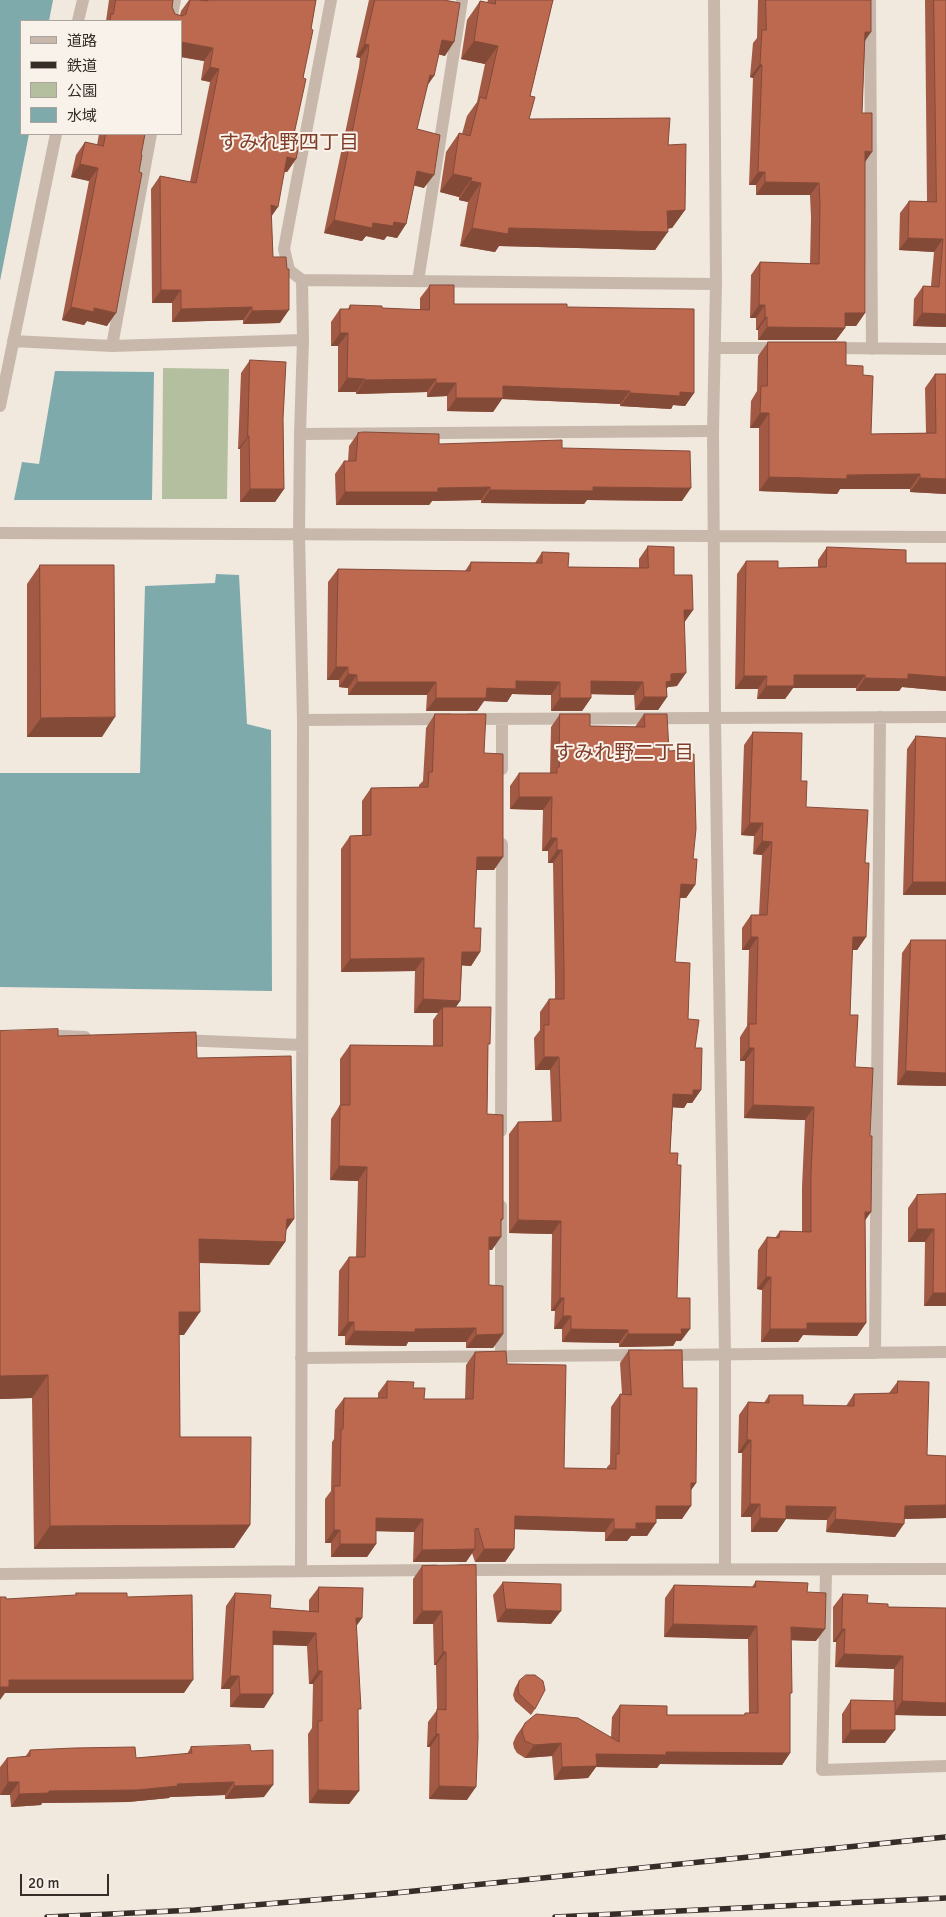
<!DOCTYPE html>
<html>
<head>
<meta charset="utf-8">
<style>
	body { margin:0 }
	#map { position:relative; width:946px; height:1917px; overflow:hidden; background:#f1e8de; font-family:Signika,"Noto Sans JP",sans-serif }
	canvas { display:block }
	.legend { position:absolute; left:20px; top:20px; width:162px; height:115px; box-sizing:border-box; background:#f9f2ea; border:1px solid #aba39d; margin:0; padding:6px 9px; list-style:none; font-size:15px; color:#362d29 }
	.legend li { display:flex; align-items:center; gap:10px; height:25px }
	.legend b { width:25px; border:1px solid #aba39d }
	.scale { position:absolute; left:20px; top:1874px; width:89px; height:22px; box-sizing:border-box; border:2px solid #362d29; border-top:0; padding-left:6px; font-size:15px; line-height:18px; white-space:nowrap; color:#362d29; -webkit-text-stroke:4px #f9f2ea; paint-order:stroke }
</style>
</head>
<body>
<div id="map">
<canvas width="946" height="1917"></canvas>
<ul class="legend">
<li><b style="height:6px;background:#c8b8ab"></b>道路</li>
<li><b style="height:6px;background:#362d29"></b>鉄道</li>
<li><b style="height:14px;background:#b4bf9f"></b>公園</li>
<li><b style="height:14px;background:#7faaac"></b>水域</li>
</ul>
<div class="scale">20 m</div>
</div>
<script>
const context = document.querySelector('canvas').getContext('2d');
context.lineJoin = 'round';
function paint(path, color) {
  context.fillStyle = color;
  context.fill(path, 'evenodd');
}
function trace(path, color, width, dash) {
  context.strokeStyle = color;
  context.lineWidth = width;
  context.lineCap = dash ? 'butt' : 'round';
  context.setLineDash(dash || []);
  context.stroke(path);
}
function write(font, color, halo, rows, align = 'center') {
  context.font = font + ' Signika,"Noto Sans JP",sans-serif';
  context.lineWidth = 4;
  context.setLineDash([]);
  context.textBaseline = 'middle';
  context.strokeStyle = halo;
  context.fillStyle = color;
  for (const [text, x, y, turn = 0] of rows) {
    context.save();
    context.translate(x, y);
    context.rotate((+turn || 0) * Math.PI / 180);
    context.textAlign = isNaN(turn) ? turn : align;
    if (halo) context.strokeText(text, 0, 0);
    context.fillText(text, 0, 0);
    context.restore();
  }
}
paint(new Path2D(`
	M163 368 229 369 227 499H162Z`), '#b4bf9f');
paint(new Path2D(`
	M0 0H53L49 21H21V134H29L0 281Z
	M55 371 154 372 152 500H14L22 462 39 464Z
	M216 574 239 575 247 724 271 730 272 991 0 987V773H140L145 586 215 583Z`), '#7faaac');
trace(new Path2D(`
	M331 0 284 249 289 270 302 280 716 284
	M870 0 872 349
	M78 21 83 0
	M171 21 175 0
	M418 281 462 0
	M13 341 112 346 303 340
	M112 346 151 134
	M715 348H780
	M830 348 946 349
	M0 406 56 134
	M300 434 713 431
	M469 719 946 717
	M303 720 449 719
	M502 769V719
	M42 1035 85 1037
	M180 1040 302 1045
	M501 1131 502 844
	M875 1353 880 717
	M666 1355 946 1352
	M501 1356V1206
	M301 1358 641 1355
	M460 1570 946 1569
	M301 1571 303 720 299 535 300 434 303 340 302 280
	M826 1571 822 1770 946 1766
	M0 1574 435 1570`), '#c8b8ab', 12);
trace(new Path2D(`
	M714 0 716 284 713 431 715 718 725 1354V1568
	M0 533 946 537`), '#c8b8ab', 12);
const rail = new Path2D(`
	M47 1917 195 1910 385 1894 946 1837
	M555 1917 946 1898`);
trace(rail, '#362d29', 5.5);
trace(rail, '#f9f2ea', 4, [11]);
paint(new Path2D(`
	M109 0H173L172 7 175 14 180 15 181 11 189 0H316L311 29 294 134 296 159 287 172H284L271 216 273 257 280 323 243 324V320L172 322V303H152L151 189 160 176 190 182 210 82 201 80 204 61 181 57V21H106Z
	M369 0H444L445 56 439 54 427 86 417 129 424 188 414 185 406 224 397 238 387 236 384 240 366 236 362 241 324 233 359 67 360 58 356 57Z
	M488 0H553L530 96 529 119 668 145 685 210 672 228 667 229 655 250 499 246 495 252 460 246 468 202 459 200V197L440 192 446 152 459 133 462 134 467 116 477 102 485 64 461 59 467 20 480 1 487 3Z
	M758 0H871L865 42 862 113 865 161V313L856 326H845V328L836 340H758V330H756V318H750L751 275 760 262 810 264 811 218 810 195H756V185H749L753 78 750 77 753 43 757 38Z
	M925 0H946V327L913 326 914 299 923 286H931L934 252 899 250 900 213 909 201H927Z
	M99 134H145L107 326 87 321 84 325 62 320 89 181 71 177 76 155 85 142 97 145Z
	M430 285 454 304 567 307 694 393 685 406 673 405 671 409 620 406V404L502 399 493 412 447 411V396L427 397V392L356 394V392H338V346H331V322L340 309H348L350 305 382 308 420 310V298Z
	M768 342 846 365 863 375 871 434 926 433 925 388 935 374H946V494L910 492V489H840L837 494 759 491V428H750L751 401 757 391 758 356Z
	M250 360 283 419 284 489 275 502H240V449H238L241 373Z
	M358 433 439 444 562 448 682 501 587 500 584 504 481 503V500L432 501 429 505H336L335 474 344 461H348L349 446Z
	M648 546 674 575 693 610 684 622 677 686 668 687 667 688V697L658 710H635L634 695 591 694V698L582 711H551V695L512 694 507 702 484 701 477 711H426L427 695H348V688L339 687V680H327L328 582 338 569 465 571 471 562 535 563 542 552 568 567 639 568V559Z
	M827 547 906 563H946V691L902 687 899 691H856V688H793L785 699H757L758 689H735L737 574 746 561 778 568 818 567V560Z
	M40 565 102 737H27V584Z
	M435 714 484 753 494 870H476L474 928 480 952 471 966 462 965 460 1001 456 1007 488 1048 487 1114 503 1219 501 1222 492 1250H489V1285L503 1334 493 1348H466V1342H408L406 1346 345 1345V1336H338L339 1271 349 1257H356L358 1181 330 1180 331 1119 340 1105V1059L350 1045 433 1046V1020L438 1013H414L415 971 341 972V849L350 836 362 835V801L371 788 419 787V785L423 781 426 728Z
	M560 714 590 726 635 727 644 714 669 751 693 859 695 885 686 898H680L675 962 695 1048 701 1090 692 1103H687L684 1108 673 1107 670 1153 677 1165V1298L681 1341H676L673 1346 619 1347V1343L562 1342V1329H554L555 1311H551L552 1234 509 1233V1134L518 1122 552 1121 550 1070H535L534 1038 540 1030V1012L549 999H555V982L553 863H548V851H542L543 810 510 809V786L519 773H550L551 727Z
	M753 732 801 781 806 807 865 863 866 937 857 950H852L850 1015 855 1067 865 1220 866 1323 857 1336 803 1335 798 1342H761L762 1290 757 1289 758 1250 767 1237 775 1238 780 1231 802 1232V1187L805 1120 744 1118 745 1061H740V1037L747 1026 749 950H742V928L751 915H759L762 855 753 854 754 836 741 835 744 745Z
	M916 736 946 895H903L907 749Z
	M911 940H946V1086L897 1085 902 953Z
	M0 1031 58 1036 197 1058 294 1219 286 1230 285 1242 269 1265 199 1263 184 1335H179L180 1437 250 1525 234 1548 34 1549 32 1398 0 1399Z
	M946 1194V1306H924L925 1242H908V1208L917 1195Z
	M629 1350 683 1388 696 1483 691 1490 682 1519H656L647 1536H631L627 1541H605V1532L514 1529V1549L505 1562H475L472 1553 466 1562H413L414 1532 376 1531V1544L367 1557H331V1543H325V1499L331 1491 332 1442 334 1439 335 1410 344 1398H378V1393L387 1381 413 1388 424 1399H465L466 1365 475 1352 507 1364 564 1468 607 1469V1467L610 1464 611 1407 620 1394H622L620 1363Z
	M898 1381 927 1455 946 1456V1518L904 1519 895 1537 826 1532 827 1520 786 1519 777 1532H751V1517H741L742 1453H738L739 1415 748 1402 764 1403 769 1395 803 1405 846 1406 854 1394 889 1393Z
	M476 1565 467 1800 429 1799 430 1747H427L428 1722 437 1710 436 1665H434L433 1624H413V1579L422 1566Z
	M756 1581 807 1592 816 1641 791 1640 790 1697V1753L782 1765 660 1764 657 1768 596 1767 588 1778 554 1780 552 1756 525 1758 517 1753 514 1748 513 1743 516 1736 525 1723 611 1737 612 1717 620 1705 667 1715H744L745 1713H749L748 1639 664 1637 665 1598 674 1585 752 1587Z
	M503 1582 551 1624 497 1622 493 1595Z
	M319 1587 362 1618 356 1626 358 1712 359 1791 349 1804 309 1803 308 1734 312 1728 313 1684H309L307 1646 273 1645 264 1708 230 1707V1689H221L226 1606 235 1593 270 1608 309 1611V1600Z
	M843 1594 867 1603 888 1607 946 1608V1716L895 1715 885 1743H842V1714L851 1700 893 1701 894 1669 835 1667 836 1642H833V1607Z
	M519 1681 535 1709 531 1715 515 1701 513 1695 515 1688Z
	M191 1747 251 1751 264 1797 225 1799V1795L170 1797 169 1798 128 1802 42 1803 41 1805 11 1807 10 1795H0V1767L7 1758 25 1757 30 1750 136 1758 187 1754Z`), '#a35a45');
paint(new Path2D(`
	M865 32H871L862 45Z
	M442 40 454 42 445 56 433 53Z
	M474 41 498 46 485 64 461 59Z
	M181 42 213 48 204 61 181 57Z
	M365 44 369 45 360 58 356 57Z
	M760 64 762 65 753 78 750 77Z
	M210 67 219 69 210 82 201 80Z
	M430 75 434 76 425 89Z
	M865 151 872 152 863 165Z
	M287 157 296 159 287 172 278 170Z
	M80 164 98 168 89 181 71 177Z
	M417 171 434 175 424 188 408 184Z
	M758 172H765L756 185H749Z
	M453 174 472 178 459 197 440 192Z
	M471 181 481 183 468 202 459 200Z
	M765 182 819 183 810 195H756Z
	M271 205 278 207 269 220Z
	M685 210 672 228 654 229 667 211Z
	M334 220 373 223 394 222 406 224 397 238 387 236 384 240 366 236 362 241 324 233Z
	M472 228H509L668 232 655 250 499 246 495 252 460 246Z
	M908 238 943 239 934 252 899 250Z
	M161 290H181L172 303H152Z
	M759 305H765L756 318H750Z
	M71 307 94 308 116 313 107 326 87 321 84 325 62 320Z
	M252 307 243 320 172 322 181 309Z
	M289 310 280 323 243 324 252 311Z
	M845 313H865L856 326H836Z
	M922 313 946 314V327L913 326Z
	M765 317H767L758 330H756Z
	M767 327 845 328 836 340H758Z
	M340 333H348L338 346H331Z
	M347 378 365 379 356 392H338Z
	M436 379 427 392 356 394 365 380Z
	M436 383H456L447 396 427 397Z
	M503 386 630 391 620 404 502 399 493 412 447 411 456 398Z
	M680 392 694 393 685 406 673 405 671 409 620 406 630 393Z
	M760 413H769L759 428H750Z
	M248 436H249L240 449H238Z
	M920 474 910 489H840L837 494 759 491 769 477Z
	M920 478 946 479V494L910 492Z
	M490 487 481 500 432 501 429 505H336L345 492 438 488Z
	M593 487 691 488 682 501 587 500 584 504 481 503 490 490Z
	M250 489H284L275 502H240Z
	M684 610H693L684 623Z
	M336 667H348L339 680H327Z
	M686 673 677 686 668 687 662 694 657 695 671 674Z
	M348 674 357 675 348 688 339 687Z
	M908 674 946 677V691L902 687 899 691H856L865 678Z
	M794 675H865L856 688H793L785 699H757L766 686Z
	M744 676H767L758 689H735Z
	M516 681 560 682 551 695 512 694 507 702 484 701 477 711H426L436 698 487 688Z
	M591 681 643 682 634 695 582 694Z
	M357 682H436L427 695H348Z
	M644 697H667L658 710H635Z
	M560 698H591L582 711H551Z
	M115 717 102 737H27L41 718Z
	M519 797H552L543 810 510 809Z
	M750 823H763L754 836 741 835Z
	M551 838H557L548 851H542Z
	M762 841 772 842 762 855 753 854Z
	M557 850H562L553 863H548Z
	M477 857H503L494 870H468Z
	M913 882H946V895H903Z
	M681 884 695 885 686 898 672 897Z
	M751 937H758L749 950H742Z
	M853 937H866L857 950H844Z
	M462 952H480L471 966 453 965Z
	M424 958 415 971 341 972 350 959Z
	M423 999 460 1001 451 1014 443 1007 438 1013H414Z
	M749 1048H754L745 1061H740Z
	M544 1057H559L550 1070H535Z
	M906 1071 946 1073V1086L897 1085Z
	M693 1090H701L692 1103H687L684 1108 664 1107 673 1094Z
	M753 1105 814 1107 805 1120 744 1118Z
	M339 1166 367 1167 358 1181 330 1180Z
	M865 1212H871L862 1225Z
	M287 1219H294L278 1242H285L269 1265 183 1262 199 1239Z
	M518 1220 561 1221 552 1234 509 1233Z
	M917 1229H934L925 1242H908Z
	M489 1237H501L492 1250H480Z
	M766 1277H771L762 1290 757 1289Z
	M933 1293H946V1306H924Z
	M560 1298H564L555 1311H551Z
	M179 1312H200L184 1335H163Z
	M563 1316H571L562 1329H554Z
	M348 1322H354L345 1336H338Z
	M807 1323H866L857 1336 803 1335 798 1342H761L770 1329Z
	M476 1328 466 1342H408L406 1346 345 1345 354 1331 415 1329Z
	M571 1329 628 1330 619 1343 562 1342Z
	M681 1329H690L681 1341H676L673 1346 619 1347 628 1334Z
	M503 1334 493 1348H466L476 1335Z
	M48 1375 32 1398 0 1399V1376Z
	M747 1440H751L742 1453H738Z
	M691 1483H696L687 1496Z
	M750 1504H760L751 1517H741Z
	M946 1505V1518L896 1519 905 1506Z
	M656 1506H691L682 1519H647Z
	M786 1506 836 1507 827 1520 786 1519 777 1532H751L760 1518Z
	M515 1516 614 1519 605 1532 506 1529Z
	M376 1518 423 1519 414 1532 367 1531Z
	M835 1519 904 1524 895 1537 826 1532Z
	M636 1523H656L647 1536H631L627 1541H605L614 1529Z
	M250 1525 234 1548 34 1549 50 1526Z
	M334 1530H340L331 1543H325Z
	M340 1544H376L367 1557H331Z
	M475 1549 466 1562H413L422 1550Z
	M484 1549H514L505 1562H475Z
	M506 1609 561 1611 551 1624 497 1622Z
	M422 1611H442L433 1624H413Z
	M356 1618H362L353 1631Z
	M673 1624 757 1626 748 1639 664 1637Z
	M791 1627 825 1629 816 1641 782 1640Z
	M842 1629H845L836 1642H833Z
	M273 1631 316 1633 307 1646 263 1644Z
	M443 1652H446L436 1665H434Z
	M844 1654 903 1656 894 1669 835 1667Z
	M318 1671H322L313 1684H309Z
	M230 1676H239L230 1689H221Z
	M9 1680H193L184 1693H5L0 1700V1687Z
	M240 1694H273L264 1708 230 1707Z
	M902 1701 946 1703V1716L893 1715Z
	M851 1730H895L885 1743H842Z
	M436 1734H439L430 1747H427Z
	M561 1743 552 1756 525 1758 534 1745Z
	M666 1752 790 1753 782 1765 660 1764 657 1768 596 1767 588 1778 554 1780 562 1767 596 1754Z
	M8 1782H19L10 1795H0Z
	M234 1782 225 1795 170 1797 169 1798 128 1802 42 1803 41 1805 11 1807 19 1794 49 1791 177 1784Z
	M273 1785 264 1797 225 1799 234 1786Z
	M439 1786 476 1787 467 1800 429 1799Z
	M318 1790 359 1791 349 1804 309 1803Z`), '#844a38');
const building = new Path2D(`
	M116 0H173L172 7 175 14 182 16 186 14 190 0H199L208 1V0H316L311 29 313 30 303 78 306 79 294 134 301 136 296 159 287 157 278 207 271 205 273 257H286L287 269H289V310L252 311V307L181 309V290H161L160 176 196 183 219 69 210 67 213 48 181 42V21H110L111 14H113Z
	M375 0H444L460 3 454 42 442 40 434 76 430 75 417 129 440 135 434 175 417 171 406 224 394 222 393 226 373 223 372 228 334 220 368 54 369 45 365 44Z
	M496 0H553L530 96 535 97 529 119 670 118 668 145 686 144 685 210 667 211 668 232 509 228 508 234 472 228 481 183 471 181 472 178 453 174 459 133 470 136 480 97 486 99 498 46 474 41 480 1 495 4Z
	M766 0H871V32H865L862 113H872V152L865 151V313H845V328L767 327V317H765V305H759L760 262 819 264 820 205 819 183 765 182V172H758L762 65 760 64 762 30H766Z
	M934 0H946V314L922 313 923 286 939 287 943 239 908 238 909 201 936 202Z
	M106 134H145L141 155H142L139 172 142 173 116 313 94 308V312L71 307 98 168 80 164 85 142 103 146Z
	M430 285H454V304H567V307L694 309V393L680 392V396L630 393V391L503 386V398H456V383H436V379L365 380V379L347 378 348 333H340V309H350V305L382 306V308L429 310Z
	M768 342H846V365L863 366V375L873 376 871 434 936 433 935 374H946V479L920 478V474L847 475V479L769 477V413H760L761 386H767Z
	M250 360 286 362 283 419 284 489H250L249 436H248Z
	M364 432 439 434V444L562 440V448L690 451 691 488 593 487V491L490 490V487L438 488V492H345L344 461H356L358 433Z
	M648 546 674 547V575H692L693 610H684L686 673 671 674V681L666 682 667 697H644L643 682 591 681V698H560V682L516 681V689L487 688 486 698H436V682H357V675L348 674V667H336L338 569 470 571 471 562 542 563V552L569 553 568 567 648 568Z
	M827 547 906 550V563H946V677L908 674V679L865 678V675H794V686H766L767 676H744L746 561H778V568L826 567Z
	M40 565H114L115 717 41 718Z
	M435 714H486L484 753 503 754V857H477L474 928H481L480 952H462L460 1001 423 999 424 958 350 959V836L371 835V788L428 787 429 772H432Z
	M560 714H590V726L645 727 644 714H667L669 751 683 750 684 755 694 754 696 829 693 859H697L695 885 681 884 675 962 690 963 688 1019 699 1020 695 1048H702L701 1090H693V1095L673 1094 670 1153H678L677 1165H681L677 1298H690V1329H681L682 1334H628V1330L571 1329V1316H563L564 1298H560L561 1221 518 1220V1122L561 1121 559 1057H544V1025H549V999H564V969L562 850H557V838H551L552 797H519V773H557V767H559Z
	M753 732 802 733 801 781H807L806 807 868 810 865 863H869L866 937H853L850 1015H858L855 1067 873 1068 870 1136H872L871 1212H865L866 1323H807V1329H770L771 1277H766L767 1237 779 1238 780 1231 811 1232V1174L814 1107 753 1105 754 1048H749V1024H756L758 937H751V915H767L772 842 762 841 763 823H750Z
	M916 736 946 738V882H913Z
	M911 940H946V1073L906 1071Z
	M443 1007H491L490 1044H488L487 1114 503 1115V1219H501V1237H489V1285L503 1286V1334L476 1335V1328L415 1329V1332L354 1331V1322H348L349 1257H365L367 1167 339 1166 340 1105H350V1045L442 1046Z
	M58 1029V1036L196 1032 197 1058 291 1056 294 1219H287L285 1242 199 1239 200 1312H179L180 1437H251L250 1525 50 1526 48 1375 0 1376V1031Z
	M946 1194V1293H933L934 1229H917V1195Z
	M629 1350H682L683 1388H697L696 1483H691V1506H656V1523H636V1529H614V1519L515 1516 514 1549H484L478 1528 475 1529V1549L422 1550 423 1519 376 1518V1544H340V1530H334V1486H340L341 1429H343L344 1398H387V1381L414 1382 413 1388H425L424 1399H473L475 1352 506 1351 507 1364 566 1365 564 1468 616 1469V1454H619L620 1394 631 1395Z
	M898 1381 929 1382 927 1455 946 1456V1505L905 1506 904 1524 835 1519 836 1507 786 1506V1519L760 1518V1504H750L751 1440H747L748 1402 769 1403V1395H803V1405L854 1406V1394L897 1393Z
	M476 1565 478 1738 476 1787 439 1786V1734H436L437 1709 446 1710V1652H443L442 1611H422V1566Z
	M756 1581 808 1583 807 1592 826 1593 825 1629 791 1627 792 1693H790V1753L666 1752V1755L596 1754 597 1766 562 1767 561 1743 534 1745 525 1741 523 1735 522 1730 525 1723 536 1714 578 1718 619 1742 620 1705 667 1706V1715H745V1713H758L757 1626 673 1624 674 1585 755 1587Z
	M503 1582 561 1584V1611L506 1609Z
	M319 1587 363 1588 362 1618H356L361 1709H358L359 1791 318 1790V1721H322V1671H318L316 1633 273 1631V1694H240L239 1676H230L235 1593 271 1595 270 1608 318 1612Z
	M76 1593H127V1597L192 1595 193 1680H9V1687H0V1597H6V1599L76 1595Z
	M843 1594 868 1595 867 1603 888 1604V1607L946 1608V1703L902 1701 903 1656 844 1654 845 1629H842Z
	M526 1675H535L543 1681 545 1690 535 1709 519 1694 518 1688 519 1681Z
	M851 1700 895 1701V1730H851Z
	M250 1745 251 1751 273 1750V1785L234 1786V1782L177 1784 178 1786 137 1790 49 1791V1793L19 1794V1782H8L7 1758 30 1756V1750L74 1748 135 1747 136 1758 192 1753 191 1747Z`);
paint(building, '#bd6950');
trace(building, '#844a38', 1);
write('20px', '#7f3c28', '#f9f2ea', [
	["すみれ野四丁目",289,144],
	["すみれ野二丁目",624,754]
]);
</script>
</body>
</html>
